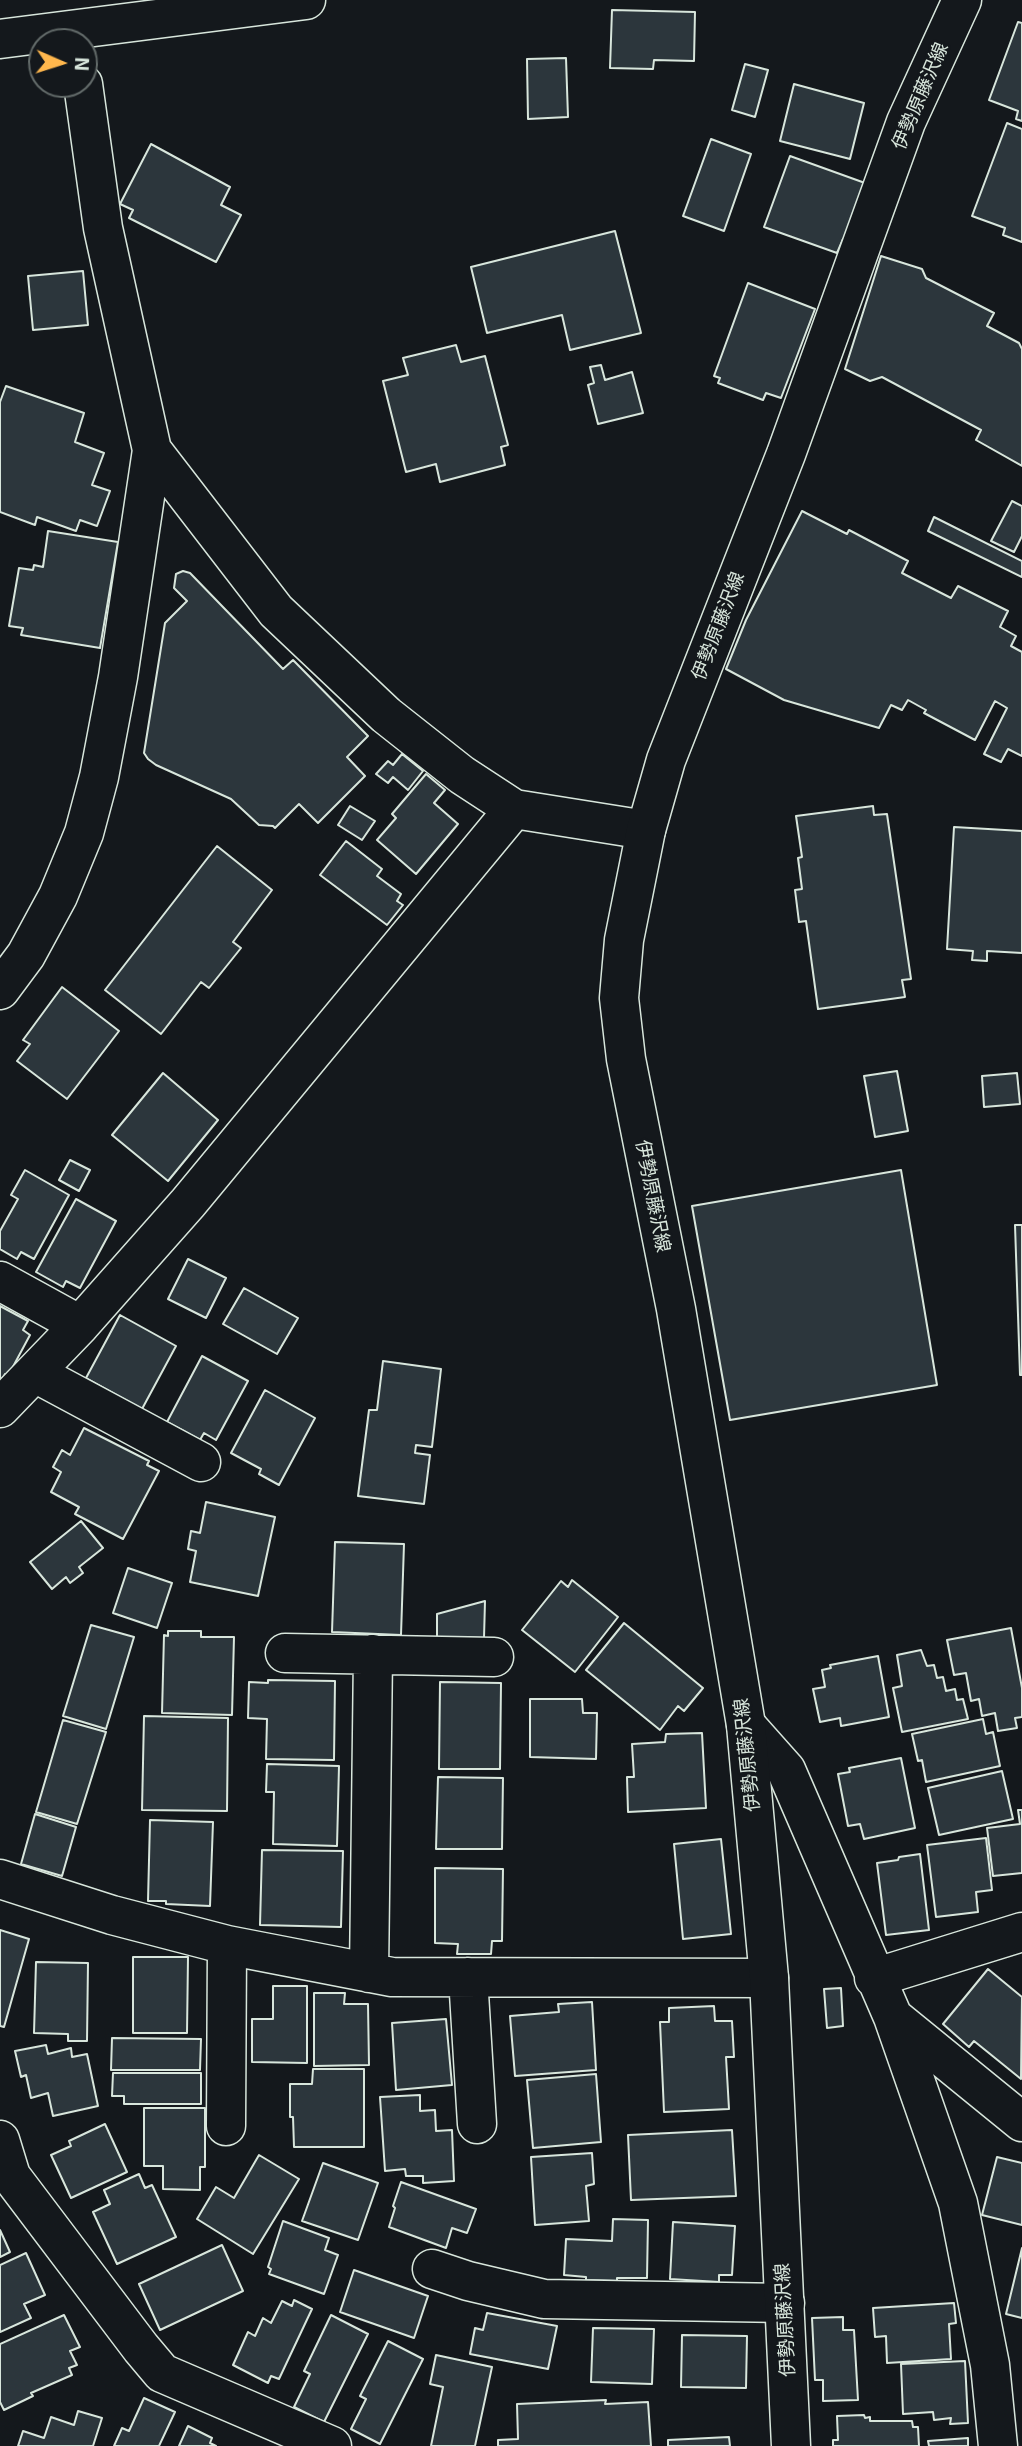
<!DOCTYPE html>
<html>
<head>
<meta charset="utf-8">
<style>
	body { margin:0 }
	#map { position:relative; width:1022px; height:2446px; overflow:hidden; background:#14181c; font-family:"Exo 2",sans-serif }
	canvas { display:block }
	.north { position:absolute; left:28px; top:28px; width:70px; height:70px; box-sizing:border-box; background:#14181c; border:2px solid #626a69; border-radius:50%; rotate:93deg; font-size:19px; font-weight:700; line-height:28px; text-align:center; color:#d8e6dc }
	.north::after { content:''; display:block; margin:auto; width:24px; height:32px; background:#ffb74d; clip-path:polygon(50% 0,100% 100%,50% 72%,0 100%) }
</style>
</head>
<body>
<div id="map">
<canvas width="1022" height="2446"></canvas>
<div class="north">N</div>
</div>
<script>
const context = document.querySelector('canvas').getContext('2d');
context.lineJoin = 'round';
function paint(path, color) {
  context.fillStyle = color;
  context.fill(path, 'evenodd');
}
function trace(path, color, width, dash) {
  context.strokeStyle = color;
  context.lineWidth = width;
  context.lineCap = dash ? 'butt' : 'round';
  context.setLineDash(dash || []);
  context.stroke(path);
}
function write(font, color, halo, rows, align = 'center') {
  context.font = font + ' "Exo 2","Noto Sans JP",sans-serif';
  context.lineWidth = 5;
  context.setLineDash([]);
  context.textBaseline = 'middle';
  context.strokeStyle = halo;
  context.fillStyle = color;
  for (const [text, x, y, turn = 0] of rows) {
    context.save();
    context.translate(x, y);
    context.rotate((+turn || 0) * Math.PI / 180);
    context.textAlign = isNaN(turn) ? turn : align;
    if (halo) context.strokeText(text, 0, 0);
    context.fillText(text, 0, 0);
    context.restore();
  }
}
const building = new Path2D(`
	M612 10 695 12 694 61 654 60 653 69 610 68Z
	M1018 22 1022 23V121L1016 119 1018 111 989 100Z
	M566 58 568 117 528 119 527 59Z
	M745 64 768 70 755 117 732 110Z
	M794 84 864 103 850 159 780 141Z
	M1007 123 1022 129V242L1003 235 1005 228 972 216Z
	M711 139 751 154 724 231 683 216Z
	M151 144 230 187 221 205 241 215 216 262 129 218 133 210 120 204Z
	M790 156 865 183 845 240 843 239 837 253 764 227Z
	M615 231 641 333 570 350 562 315 487 333 471 267Z
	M881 256 922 269 926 278 994 313 987 326 1019 343 1022 349V466L976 440 981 430 882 377 870 381 845 369Z
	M83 271 88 325 33 330 28 276Z
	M748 283 815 309 781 398 766 393 763 400 718 383 720 378 714 376Z
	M456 345 461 362 485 356 508 445 501 447 505 465 440 482 436 464 406 472 383 381 408 375 403 358Z
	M601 365 605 380 632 372 643 413 598 424 588 385 594 383 590 367Z
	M6 386 84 413 75 442 104 453 92 485 110 491 97 526 80 520 76 531 37 517 35 525 0 512V402Z
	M1012 501 1022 506V536L1014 552 991 541Z
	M802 511 847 534 849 530 908 561 902 573 951 598 958 586 1008 611 1000 627 1016 636 1011 646 1022 652V756L1008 749 1001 762 984 754 1007 708 995 701 975 740 924 713 926 710 908 700 902 710 891 705 879 728 784 700 726 669 746 620Z
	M934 517 1022 561V577L928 531Z
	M48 531 118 542 100 648 21 635 23 628 9 626 19 568 33 570 34 565 43 567Z
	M183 571 190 573 283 669 293 660 368 736 347 757 365 776 318 823 299 804 275 828 273 826 259 825 231 799 156 765 148 759 144 753 165 623 187 601 174 588 176 574Z
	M402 754 423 771 408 790 393 777 388 783 376 774 388 761 393 765Z
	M426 774 445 790 434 803 458 824 416 874 377 840 396 818 392 814Z
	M350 806 375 821 362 840 338 825Z
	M873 806 874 815 887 814 911 979 902 980 905 997 818 1009 806 921 799 922 795 890 802 889 798 858 802 857 796 816Z
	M954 827 1022 831V953L987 951V961L972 960 973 951 947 949Z
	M346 841 382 869 377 876 401 894 397 901 403 905 387 925 320 875Z
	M217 846 272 890 233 942 241 948 209 988 201 982 161 1034 105 990Z
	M62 987 119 1031 67 1099 17 1061 30 1044 23 1040Z
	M897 1071 908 1131 875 1137 864 1076Z
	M163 1073 218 1120 168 1181 112 1135Z
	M1017 1073 1020 1104 984 1107 982 1076Z
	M70 1160 90 1170 79 1191 59 1180Z
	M25 1170 69 1195 34 1259 21 1252 17 1259 0 1249V1231L18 1199 11 1195Z
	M901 1170 937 1385 730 1420 692 1206Z
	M76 1199 116 1221 80 1288 66 1281 63 1287 36 1272Z
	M1015 1225H1022V1375H1020Z
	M188 1259 226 1278 206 1318 168 1299Z
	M244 1288 298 1318 277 1354 223 1324Z
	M0 1306 28 1321 23 1330 30 1335 8 1376 5 1374 0 1384Z
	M120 1315 176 1346 142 1409 86 1378Z
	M202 1356 248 1381 216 1440 204 1433 200 1440 167 1422Z
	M383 1361 441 1369 432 1447 416 1445 415 1453 430 1455 424 1504 358 1496 369 1410H377Z
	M265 1390 315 1418 279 1485 259 1474 261 1469 231 1453Z
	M84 1428 149 1461 147 1465 159 1471 123 1539 75 1514 79 1507 51 1492 61 1472 53 1467 62 1450 70 1455Z
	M206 1502 275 1517 258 1596 190 1582 196 1551 188 1549 191 1531 200 1533Z
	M81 1521 103 1548 79 1567 83 1573 70 1583 66 1577 52 1589 30 1562Z
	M335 1542 404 1544 401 1635 332 1632Z
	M128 1568 172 1583 157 1628 113 1613Z
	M572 1580 618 1617 575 1672 522 1630 561 1581 568 1587Z
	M485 1601 484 1638 437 1637V1614Z
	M624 1623 703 1688 684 1711 678 1706 660 1730 586 1670Z
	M91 1625 134 1637 106 1729 63 1716Z
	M1011 1628 1022 1688V1717L1015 1718 1017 1728 998 1731 995 1713 982 1716 979 1699 971 1701 966 1673 954 1675 947 1640Z
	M168 1631H201V1637H234L232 1715 162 1713 164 1635 168 1636Z
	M921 1650 927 1666 934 1665 937 1678 943 1677 946 1691 955 1689 957 1700 963 1699 968 1719 902 1732 893 1688 902 1686 897 1655Z
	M878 1656 889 1717 841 1726 840 1718 820 1722 813 1689 825 1687 822 1670 831 1668 830 1665Z
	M268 1680 335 1681 334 1760 266 1759 267 1719 248 1718 249 1682 268 1683Z
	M440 1682 501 1683 500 1769H439Z
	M530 1699H582L583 1713H597L596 1759 530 1757Z
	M144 1716 228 1718 227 1811 142 1810Z
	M983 1719 986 1734 993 1732 1000 1766 926 1782 922 1760 918 1761 912 1734Z
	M63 1720 106 1732 77 1824 36 1812Z
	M702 1733 706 1808 628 1812 627 1777H634L632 1744 665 1742 666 1734Z
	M901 1758 915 1828 864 1839 860 1824 848 1826 838 1774 850 1772 849 1768Z
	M267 1764 339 1766 337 1846 273 1844 274 1792H266Z
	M1002 1771 1013 1819 939 1835 928 1788Z
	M438 1777 503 1778 502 1849H436Z
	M1018 1810H1022V1873L993 1876 987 1828 1020 1824Z
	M35 1814 76 1827 62 1876 21 1864Z
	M150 1820 213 1822 210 1906 166 1904V1901H148Z
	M986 1838 992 1890 976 1892 978 1912 936 1917 927 1845Z
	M721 1839 731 1934 683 1939 674 1844Z
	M262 1850 343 1851 341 1927 260 1925Z
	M920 1854 929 1930 886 1935 877 1863 898 1860 899 1857Z
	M435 1868 503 1869 502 1941H492L491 1954H457L458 1944 435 1943Z
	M0 1930 29 1939 4 2027 0 2026Z
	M133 1957H188L187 2033H133Z
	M36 1962 88 1963 87 2041H68V2034L34 2033Z
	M988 1969 1022 1997 1021 2079 974 2041 969 2047 943 2024Z
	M273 1986H307V2063L252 2062V2019H273Z
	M841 1988 843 2026 827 2028 824 1989Z
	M314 1993H345L344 2004H368L369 2065 314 2066Z
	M592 2002 596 2070 515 2076 510 2016 559 2012 558 2004Z
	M714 2006 715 2021H732L734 2057H726L729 2109 664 2112 660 2022H669V2008Z
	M446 2019 452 2085 396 2090 392 2023Z
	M112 2038 201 2039 200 2070H111Z
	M46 2045 48 2054 71 2048 72 2057 87 2054 98 2106 53 2116 48 2093 31 2098 26 2075 21 2077 15 2051Z
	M313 2069H364V2147H294L293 2117H290V2084H312Z
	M113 2073H201V2104H124V2096H112Z
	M596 2074 601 2142 533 2148 527 2080Z
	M420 2095V2111L435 2110 436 2131 452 2130 454 2181 423 2183V2176H406L405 2169 385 2171 380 2097Z
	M144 2108H205V2167H200V2190L163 2189V2166H144Z
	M105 2124 127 2172 71 2198 51 2155 71 2146 69 2141Z
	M732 2130 736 2196 631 2200 628 2135Z
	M592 2153 594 2184 586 2186 589 2221 535 2225 531 2157Z
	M259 2155 299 2179 253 2254 197 2219 216 2187 234 2198Z
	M997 2157 1022 2163V2225L982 2215Z
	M323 2163 378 2183 358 2240 302 2221Z
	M139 2174 145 2188 152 2185 176 2237 117 2264 93 2212 110 2204 104 2190Z
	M401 2182 476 2209 467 2233 452 2228 446 2248 389 2227 395 2208 393 2206Z
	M613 2219 648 2220 647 2278H617V2281L586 2280V2277L564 2275 566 2239 612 2241Z
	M283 2221 329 2238 325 2250 338 2255 324 2294 269 2274 271 2269 268 2267Z
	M673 2222 735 2226 732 2275H719V2282L670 2279Z
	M0 2230 10 2252 0 2257Z
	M222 2245 243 2291 160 2330 139 2284Z
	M1022 2248V2318L1006 2314Z
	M26 2253 45 2295 24 2304 31 2318 0 2332V2265Z
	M354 2270 428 2296 414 2338 340 2312Z
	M294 2300 312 2309 279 2379 271 2376 268 2383 233 2365 248 2332 255 2336 263 2318 271 2323 282 2301 292 2306Z
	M954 2303 956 2323 949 2324 951 2359 887 2363 886 2336 875 2337 873 2308Z
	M487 2313 557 2326 548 2369 470 2354 475 2328 483 2330Z
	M64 2315 80 2347 70 2351 77 2365 69 2368 72 2375 31 2393 33 2396 4 2410 0 2402V2344Z
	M331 2315 368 2334 324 2422 294 2407 310 2374 304 2371Z
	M843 2317V2330H854L858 2400 823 2401V2380H815L812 2318Z
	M593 2328 654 2329 652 2384 591 2382Z
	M682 2335 747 2336 746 2388 681 2387Z
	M388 2341 423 2359 380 2444 351 2429 366 2399 360 2396Z
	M436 2355 492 2367 475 2446H431L443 2387 430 2384Z
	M965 2361 968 2423 950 2424 951 2418 934 2420 933 2412 903 2414 901 2364Z
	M144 2398 175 2412 159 2446H114L122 2428 129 2431Z
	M606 2400 605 2404 648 2402 651 2446H498V2440L518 2439 517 2404Z
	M78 2411 102 2418 93 2446H18L23 2431 44 2438 51 2417 74 2425Z
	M864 2415 865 2418 870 2417V2421H912L913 2427H918L919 2446H833V2440H838L837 2416Z
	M188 2426 212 2438 210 2443 216 2446H179Z
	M729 2437 730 2446H668V2440Z
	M968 2438V2446H929L928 2441Z`);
paint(building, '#2c363c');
trace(building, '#d8e6dc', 2);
const minor = new Path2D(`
	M0 39 306 0
	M152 450 276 611 386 715 462 775 514 809 646 830
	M0 990 26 955 58 896 84 833 99 777 118 677 152 450 103 228 83 84
	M0 1281 80 1325
	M35 1373 201 1462
	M0 1408 80 1325 188 1203 514 809
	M285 1653 494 1657
	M746 1725 786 1770 893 2017 958 2203 990 2365 998 2446
	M0 1879 112 1915 227 1945 392 1977 769 1978
	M369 1973 373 1654
	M468 1977 477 2124
	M874 1978 1022 1932
	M893 2017 1022 2122
	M226 2126 227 1945
	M0 2140 11 2176 141 2348 162 2373 332 2446
	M432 2269 468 2281 544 2299 785 2303`);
const major = new Path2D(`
	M791 2446 769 1978 746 1725 676 1309 626 1059 619 998 624 940 646 830 666 760 786 454 906 122 962 0`);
trace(minor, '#d8e6dc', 41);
trace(major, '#d8e6dc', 41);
trace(minor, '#14181c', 38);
trace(major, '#14181c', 38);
write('19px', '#d8e6dc', '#14181c', [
	["伊勢原藤沢線",920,96,-67],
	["伊勢原藤沢線",718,626,-69],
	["伊勢原藤沢線",653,1196,79],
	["伊勢原藤沢線",747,1755,-96],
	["伊勢原藤沢線",785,2320,-93]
]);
</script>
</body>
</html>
